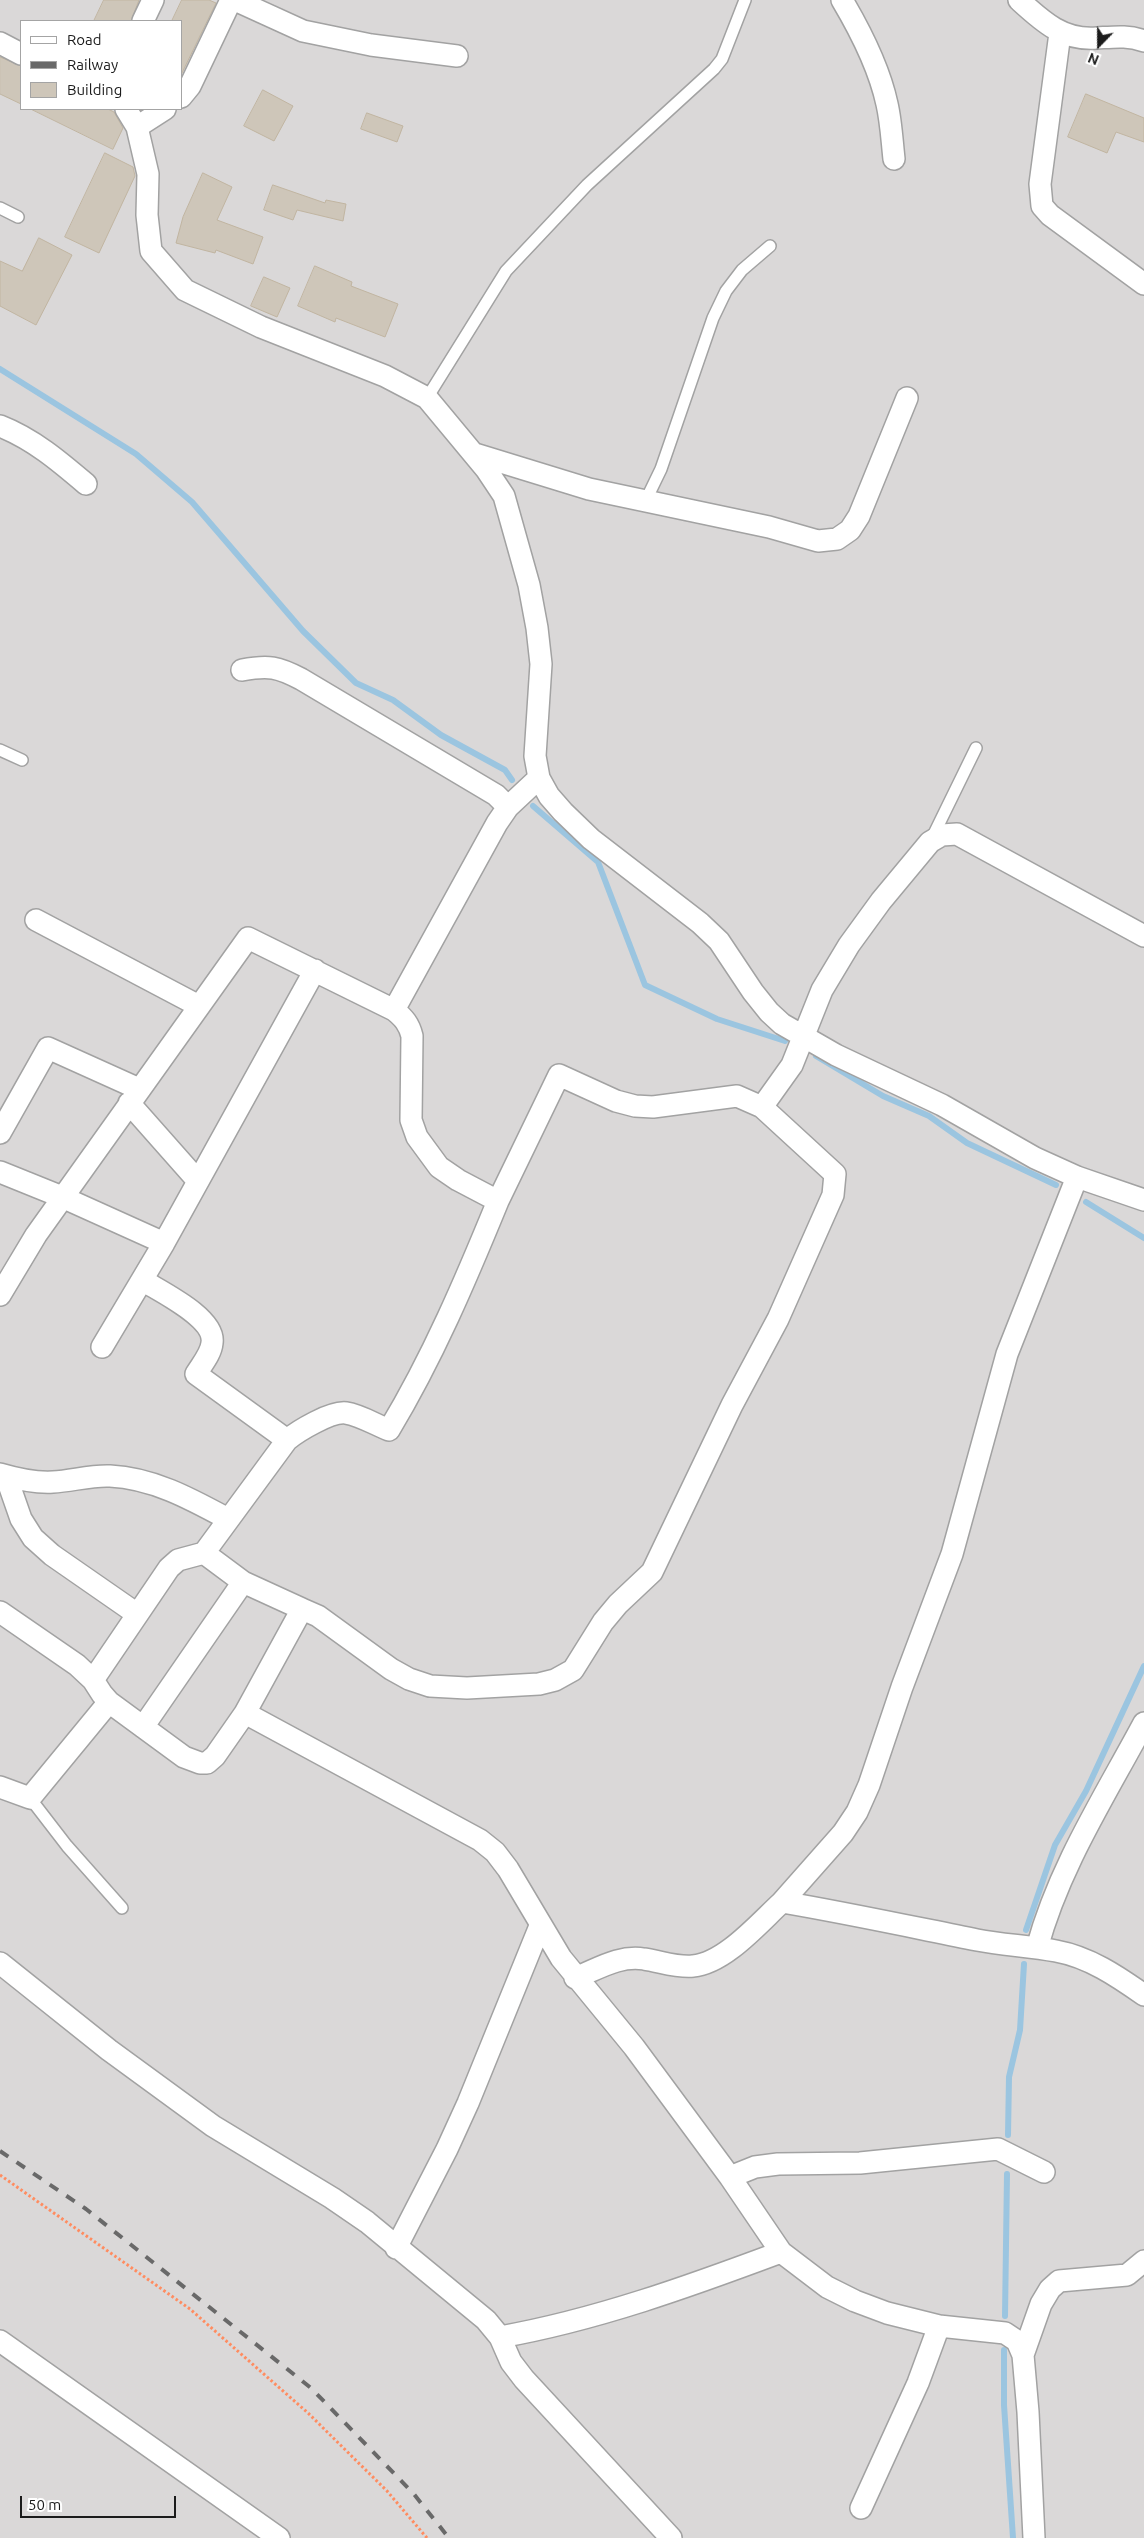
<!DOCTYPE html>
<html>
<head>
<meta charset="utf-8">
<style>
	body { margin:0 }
	#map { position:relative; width:1144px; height:2538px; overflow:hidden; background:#eeece0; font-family:Ubuntu,sans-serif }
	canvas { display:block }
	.legend { position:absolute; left:20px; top:20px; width:162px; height:90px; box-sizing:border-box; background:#fff; border:1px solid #a4a4a4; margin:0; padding:6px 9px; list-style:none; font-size:15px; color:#1b1b1b }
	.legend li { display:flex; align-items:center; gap:10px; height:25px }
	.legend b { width:25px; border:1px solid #a4a4a4 }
	.north { position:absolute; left:1074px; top:20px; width:50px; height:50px; -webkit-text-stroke:4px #fff; paint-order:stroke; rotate:202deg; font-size:14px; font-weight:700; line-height:20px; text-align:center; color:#1b1b1b }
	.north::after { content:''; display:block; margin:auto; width:18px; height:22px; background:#1b1b1b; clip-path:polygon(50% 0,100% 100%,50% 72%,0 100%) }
	.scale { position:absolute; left:20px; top:2496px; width:156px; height:22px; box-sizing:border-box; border:2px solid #1b1b1b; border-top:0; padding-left:6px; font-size:15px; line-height:18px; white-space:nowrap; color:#1b1b1b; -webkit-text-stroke:4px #fff; paint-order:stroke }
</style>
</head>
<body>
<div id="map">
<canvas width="1144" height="2538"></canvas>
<ul class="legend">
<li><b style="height:6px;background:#fff"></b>Road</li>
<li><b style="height:6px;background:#696969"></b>Railway</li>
<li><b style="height:14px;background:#cec6b9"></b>Building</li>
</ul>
<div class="north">N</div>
<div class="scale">50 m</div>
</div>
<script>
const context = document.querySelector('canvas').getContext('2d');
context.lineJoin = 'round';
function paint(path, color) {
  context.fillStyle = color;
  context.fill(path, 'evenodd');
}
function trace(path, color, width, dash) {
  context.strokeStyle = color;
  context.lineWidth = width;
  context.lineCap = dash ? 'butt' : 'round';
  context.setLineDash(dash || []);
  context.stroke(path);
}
paint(new Path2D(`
	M0 0H1144V2538H0ZM21 21H181V109H21Z`), '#dad8d8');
trace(new Path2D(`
	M0 369 136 454 192 502 303 631 356 683 393 700 441 735 505 770 512 780
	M533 806 598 862 645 985 717 1019 785 1041
	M816 1056 883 1096 929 1116 967 1143 1056 1185
	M1086 1202 1144 1238
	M1026 1930 1055 1845 1086 1791 1144 1666
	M1008 2135 1009 2077 1020 2030 1024 1964
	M1005 2316 1007 2174
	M1004 2350V2405L1013 2538`), '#9bc5e0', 6);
const building = new Path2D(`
	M104 0H139L131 21H94Z
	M182 0H209L216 3 181 75V21H172Z
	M0 57 21 66V104L0 94Z
	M263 90 293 106 274 141 244 126Z
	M1086 94 1144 118V142L1116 132 1107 153 1068 137Z
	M31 109H108L114 112 123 128 113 149Z
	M367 113 403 126 397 142 361 129Z
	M105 153 133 167 135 176 99 253 65 237Z
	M203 173 232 187 217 220 263 237 253 264 216 250 215 253 176 243 183 217Z
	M273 185 325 203 326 200 346 204 343 221 297 210 293 220 264 210Z
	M39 238 72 255 36 325 0 306V261L22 271Z
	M315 266 352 282 351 286 398 304 385 337 336 318 335 322 298 306Z
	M264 277 290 288 277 317 251 306Z`);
paint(building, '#cec6b9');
trace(building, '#c1b5a1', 1);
const lane = new Path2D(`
	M0 208 18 217
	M427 398 506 271 587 185 714 69 722 59 745 0
	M646 500 661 469 713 318 726 291 742 270 770 246
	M0 750 22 760
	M932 838 976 748
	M30 1798 67 1846 122 1908`);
const street = new Path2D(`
	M235 0 303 31 371 45 457 56
	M842 0C861 32 879 67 887 104 891 121 892 141 894 159
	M1019 0C1042 21 1063 41 1097 38 1114 37 1128 35 1144 41
	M143 21 153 0
	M1060 33 1040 184 1042 206 1050 215 1144 284
	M0 43 21 54
	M181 97 190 86 231 0
	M126 109 137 127 148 174 147 215 151 251 185 290 261 327 385 376 427 398 486 469 504 496 529 585 537 628 541 664 535 756 539 778 549 796 563 812 591 839 700 923 719 941 753 992 769 1012 782 1024 836 1055 942 1105 1035 1158 1077 1177 1144 1200
	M137 127 165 109
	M0 426C33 439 59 461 86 484
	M475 454 589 489 769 527 818 541 837 539 850 530 859 516 907 398
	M242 670C269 665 278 667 301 679L496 795 508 807
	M36 920 199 1006
	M129 1103 198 1181
	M0 1133 48 1048 139 1089
	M0 1172 62 1197 164 1243
	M498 1201 559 1075 616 1101 635 1106 653 1107 737 1096 762 1107
	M142 1280C161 1292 216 1318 212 1343 211 1354 202 1364 196 1374L287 1440
	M0 1295 36 1235 248 938 394 1010
	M102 1347 164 1243 315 970
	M0 1474C17 1479 36 1483 53 1482 72 1481 91 1475 110 1476 153 1478 191 1499 228 1519
	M6 1476 21 1519 33 1538 52 1555 137 1614
	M204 1553 287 1440C298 1431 331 1411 346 1413 360 1415 376 1425 389 1430 433 1357 466 1279 498 1201L458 1180 439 1167 417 1137 411 1120 412 1036C409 1024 404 1018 394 1010L497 823 508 807 539 778
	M302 1609 318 1616 391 1669 409 1679 430 1686 467 1688 539 1684 555 1680 573 1670 603 1622 618 1604 652 1572 732 1405 778 1319 833 1195 835 1174 762 1107 792 1065 822 990 849 945 881 901 930 842 942 835 957 834 1144 936
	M0 1612 77 1665 93 1680
	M109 1702 102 1694 93 1680 169 1568 178 1560 204 1553 243 1582 302 1609 245 1713
	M143 1727 243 1582
	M0 1787 30 1798 109 1702 184 1757 200 1763H207L215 1756 245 1713 480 1840 495 1852 508 1869 561 1958 634 2047 730 2177 781 2252 827 2287 855 2301 887 2313 939 2326 1005 2333 1017 2341 1023 2355 1028 2412 1034 2538
	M782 1902 843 1833 857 1812 869 1785 902 1687 952 1554 1007 1354 1077 1177
	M1037 1948C1059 1867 1105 1796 1144 1723
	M0 1963 109 2050 213 2126 332 2198 367 2222 486 2320 500 2337 511 2362 524 2379 671 2538
	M575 1978C598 1969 619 1955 644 1959 659 1961 678 1968 693 1966 725 1963 759 1923 782 1902 847 1913 912 1927 977 1940 1003 1945 1030 1946 1056 1951 1089 1957 1117 1976 1144 1995
	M730 2177 755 2167 778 2164 860 2163 998 2149 1044 2172
	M396 2248 447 2149 468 2103 540 1926
	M500 2337C596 2320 690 2286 781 2252
	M0 2341 279 2538
	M1023 2355 1041 2304 1050 2289 1059 2281 1127 2275 1144 2261
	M861 2508 918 2383 939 2326`);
trace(lane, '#a2a2a2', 14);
trace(street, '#a2a2a2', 24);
trace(new Path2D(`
	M0 2175 190 2309 308 2413 387 2491 427 2538`), '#ff8c60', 3, [2.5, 2.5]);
trace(lane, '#fff', 11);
trace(street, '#fff', 21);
trace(new Path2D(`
	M0 2151 86 2209 311 2388 413 2493 449 2538`), '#696969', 4, [10, 10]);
</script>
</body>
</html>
